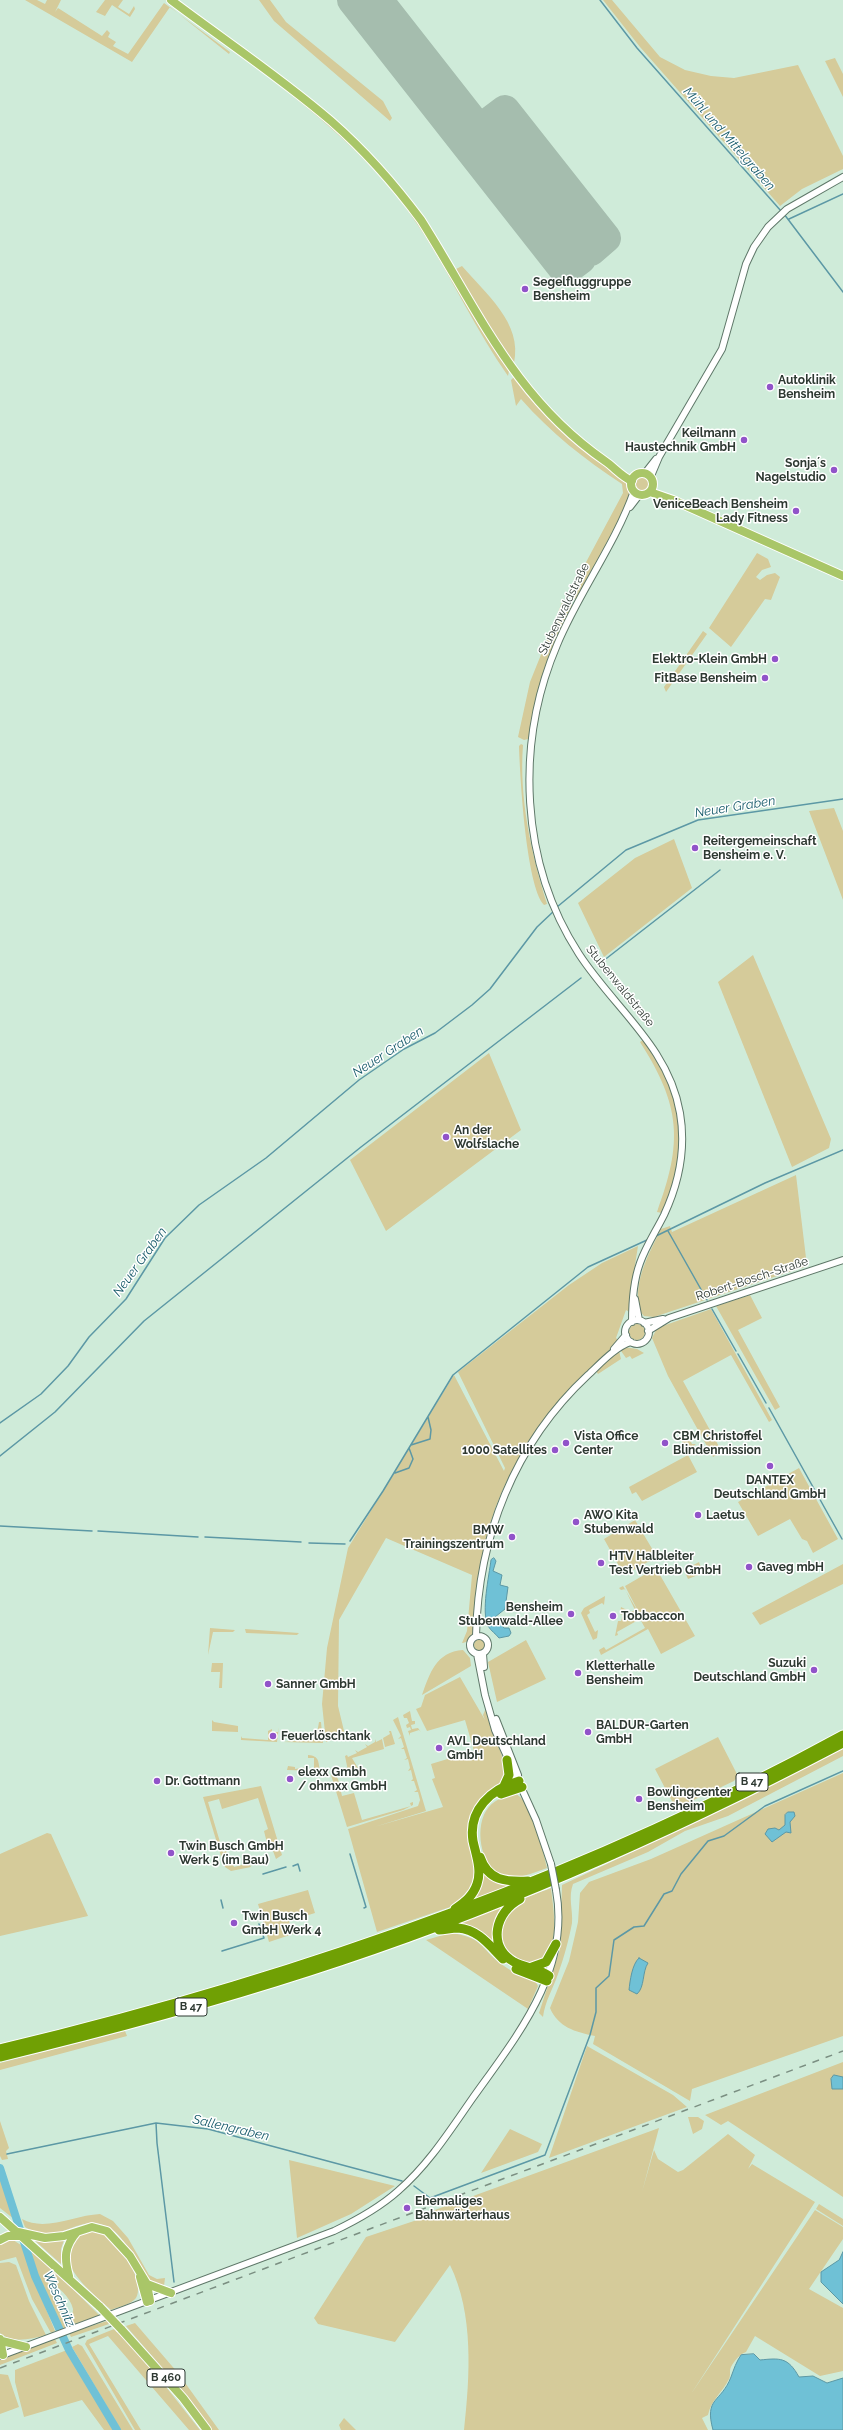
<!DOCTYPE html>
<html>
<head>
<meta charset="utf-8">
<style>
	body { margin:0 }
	canvas { display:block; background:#cfebd9 }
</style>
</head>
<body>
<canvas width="843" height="2430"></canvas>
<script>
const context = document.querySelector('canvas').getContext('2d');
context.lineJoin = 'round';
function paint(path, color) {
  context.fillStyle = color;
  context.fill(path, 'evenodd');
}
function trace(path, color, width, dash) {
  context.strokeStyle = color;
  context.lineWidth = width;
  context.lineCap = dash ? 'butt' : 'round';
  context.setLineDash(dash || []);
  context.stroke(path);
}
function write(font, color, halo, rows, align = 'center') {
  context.font = font + ' Raleway,sans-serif';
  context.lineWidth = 3;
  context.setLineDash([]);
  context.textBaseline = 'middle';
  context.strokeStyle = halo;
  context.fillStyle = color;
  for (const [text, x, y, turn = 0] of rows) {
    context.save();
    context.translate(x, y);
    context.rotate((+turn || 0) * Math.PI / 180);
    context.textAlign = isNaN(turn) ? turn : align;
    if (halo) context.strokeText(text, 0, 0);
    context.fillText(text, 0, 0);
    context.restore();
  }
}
paint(new Path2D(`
	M25 0H37L45 4 47 0H61L55 12 58 8 102 36 107 30 110 33 108 37 116 42 113 46 128 54 164 3 230 52 229 54 170 7 132 62Z
	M105 0H123L118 7 129 14 134 6 135 9 130 17 112 5 105 16 96 12Z
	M259 0H270L286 22 383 101 392 118 390 121 274 21Z
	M603 0H612L660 57 685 70 711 76 734 78 798 65 843 156V169L802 189 780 206 640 47Z
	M835 58 843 74V97L825 61Z
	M245 59 253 63 339 131 412 212 509 371 508 376C477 332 454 282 425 236 379 162 313 111 245 59Z
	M462 266C485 293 523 323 514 363L511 364 456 273V269Z
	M514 377 544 412 628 482 631 496 578 598 575 599 569 594 623 493 622 484C584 459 551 433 521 399L516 406 511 380Z
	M634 483a8 8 0 1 1 16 0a8 8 0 1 1-16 0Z
	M757 553 768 559 771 567 762 570 756 577 760 580 767 575 775 573 780 577 771 600 765 599 731 647 709 628Z
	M563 600 571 601 573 608 547 661 530 735 528 739 524 740 518 737 530 682Z
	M703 631 707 634 666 692 664 687Z
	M521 744 523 745C519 799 531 852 547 904L544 905C526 885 520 776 519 746Z
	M834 808 843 831V900L809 811Z
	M674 839 692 888 604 957 578 903 635 858Z
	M753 955 831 1139 829 1148 792 1167 718 982Z
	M643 1040 646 1041C685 1098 689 1149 662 1213L657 1212C683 1142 681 1106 640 1042Z
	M489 1053 521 1130 386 1231 350 1160Z
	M796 1175 807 1266 654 1317 644 1316 639 1310C634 1279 648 1256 661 1229L670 1226 672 1232Z
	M638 1246 631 1290V1313L626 1310 616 1338 619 1341C560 1396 507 1455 487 1536 482 1554 479 1572 477 1590 476 1603 477 1619 474 1632 473 1637 467 1643 462 1643L467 1631 472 1575 386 1538 339 1620 338 1706 345 1735 326 1742 322 1704 327 1648 348 1548 454 1375 504 1471 505 1468 458 1372 569 1285 602 1263Z
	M750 1295 762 1318 738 1330 780 1407 775 1410 716 1306Z
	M711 1309 772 1420 769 1422 731 1355 683 1381 722 1452 713 1457 668 1376 652 1338 657 1328Z
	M629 1332a8 8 0 1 1 16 0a8 8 0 1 1-16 0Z
	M624 1347 637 1349 644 1353 632 1359 630 1356 626 1358 621 1351Z
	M619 1351 621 1359 598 1374 596 1371Z
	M689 1432 691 1435 688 1436 692 1444H696L687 1451 680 1438Z
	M688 1455 697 1472 642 1501 636 1492 632 1494 629 1487Z
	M799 1468 838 1539 813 1553 807 1541 802 1539 790 1519 758 1536 738 1502Z
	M635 1520 657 1557 624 1575 604 1539Z
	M699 1562 703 1573 688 1579 684 1570Z
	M843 1564V1584L760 1625 752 1613Z
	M656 1568 695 1636 661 1654 648 1629 601 1655 599 1650 604 1647 606 1650 645 1628 640 1619 617 1632 618 1635 615 1636 618 1621H621L623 1615 620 1614 621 1607 631 1612 635 1610 625 1589 621 1590 619 1588 623 1586 640 1615 625 1586Z
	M605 1596 604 1605 602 1603 589 1610 590 1613 587 1615 595 1632 598 1630 597 1638 593 1640 581 1613 584 1608Z
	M210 1628 235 1630 233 1632H213L208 1655Z
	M245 1629 299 1633 297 1635 246 1633Z
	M474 1645a6 6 0 1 1 12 0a6 6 0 1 1-12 0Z
	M526 1640 546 1679 497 1702 488 1662Z
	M463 1650 470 1658 471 1666 422 1695C430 1673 436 1652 463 1650Z
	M212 1663H223L222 1688H219L220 1672H211Z
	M460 1677 485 1720 483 1715 486 1708 507 1771 505 1780 475 1811 476 1864 473 1886 456 1905 377 1932 348 1829 418 1806 420 1800 418 1792H414L417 1790 414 1781H411L413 1779 411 1770 408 1771 410 1768 408 1759 404 1760 407 1758 404 1749H401L404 1747 401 1738 398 1739 401 1736 393 1720 398 1717 426 1811 374 1827 443 1807 432 1779 435 1778 431 1764 474 1751 465 1720 427 1731 416 1709 421 1707 425 1695Z
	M410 1711 412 1721H415V1724L411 1725 412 1729 418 1728 421 1732 419 1730 410 1733V1736L408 1731 411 1730 410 1727 407 1728 406 1725 409 1723 407 1718H404L403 1715Z
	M212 1720 214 1722 238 1726V1732L212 1731Z
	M319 1722H321L323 1743 283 1742 316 1739Z
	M279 1727 277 1742 241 1740V1736L242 1738 268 1740V1731L272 1729V1732H278Z
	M389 1731H391L395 1744 385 1747 383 1738 390 1734Z
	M718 1737 738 1776 734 1781 681 1806 674 1805 655 1769Z
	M375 1739 376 1742 382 1739 384 1749 352 1758 358 1768 348 1771 345 1756 347 1755 348 1757 357 1753 355 1750 358 1752 367 1747 365 1744 368 1746 375 1742Z
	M843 1748V1756L728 1816 685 1831 648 1852 573 1884C568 1897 573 1910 572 1923 569 1939 564 1958 558 1974 553 1989 545 2001 543 2017L539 2013 560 1949 562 1885 745 1799Z
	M308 1755C320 1756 318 1762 320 1771L287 1770 288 1766 295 1767V1769L308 1767V1770H314V1758H308Z
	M843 1773V2036L692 2089 690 2101 593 2044 595 2036C575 2032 558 2027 550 2008L569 1961 578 1922 580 1893 589 1882 651 1859Z
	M334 1774 338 1779 342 1796 354 1793 362 1820 411 1806 410 1803 413 1802V1805L403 1810 347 1827 331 1775Z
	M261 1786 282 1855 276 1859 270 1843H267L264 1831 268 1829 258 1798 222 1809 219 1799 208 1802 223 1852 226 1851 227 1853 221 1856 203 1797Z
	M514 1793C531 1798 543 1851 547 1868 535 1872 523 1878 509 1877 481 1874 474 1830 486 1811 493 1800 503 1797 514 1793Z
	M47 1833 51 1834 88 1916 0 1936V1854Z
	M230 1856 234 1867 249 1863 251 1867 231 1871 225 1867 222 1859Z
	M482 1868 489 1878 509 1886 471 1901 482 1883Z
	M551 1888C553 1907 559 1937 547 1954 524 1984 482 1939 510 1908 519 1898 539 1893 551 1888Z
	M308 1890 315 1913 289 1921 293 1934 269 1942 258 1904Z
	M501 1907 496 1920 498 1947 456 1924Z
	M450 1933C483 1937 479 1947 501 1964 512 1972 523 1977 535 1981L538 1986 528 2009 426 1940Z
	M125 2031 127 2036 0 2070V2063Z
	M587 2046 673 2095 687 2107 549 2158Z
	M843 2062V2197L728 2121 721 2125 705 2115Z
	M688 2117H698L704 2121 702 2129 693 2134Z
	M0 2121 9 2148 6 2151 8 2159 2 2160 0 2156Z
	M659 2128 642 2192 654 2150 658 2159 678 2172 683 2170 728 2134 755 2155 748 2169 752 2164 815 2202 691 2394 815 2210 843 2227V2239L809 2289 843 2308V2371L820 2376 755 2336 746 2352C740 2354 734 2361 731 2367 729 2371 731 2375 729 2379 722 2393 711 2400 708 2415L702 2418 708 2430H464C470 2376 474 2314 450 2265L395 2342 318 2324 314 2318 366 2237 423 2218 425 2217 424 2214Z
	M510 2129 542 2144 538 2152 481 2173Z
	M289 2160 395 2186 351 2214 297 2238Z
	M0 2176 14 2219 0 2208Z
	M819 2204 843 2219V2226L816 2209Z
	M100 2214 113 2221 128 2238 149 2275 157 2279 165 2278 164 2286C135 2281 134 2239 106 2226 77 2213 61 2247 25 2227L22 2219C45 2232 75 2215 100 2214Z
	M95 2230C104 2234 112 2237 118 2245 127 2254 144 2286 136 2298 132 2304 118 2307 111 2310 98 2298 64 2272 68 2251 70 2246 74 2240 77 2235Z
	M65 2237 61 2249V2264L33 2239 46 2241Z
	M10 2238 24 2247 35 2282 55 2331 51 2333 32 2299 16 2257 0 2261V2243Z
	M31 2251 64 2280 100 2316 71 2325C70 2319 73 2315 73 2309 70 2296 58 2287 47 2280L64 2315 67 2327 63 2329 38 2276Z
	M9 2262 16 2265 29 2301 46 2335C30 2339 13 2344 0 2333V2263Z
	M107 2321 109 2324 71 2337 69 2333Z
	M135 2323 178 2373 219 2430H211L159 2364 126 2326Z
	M114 2329 144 2359 200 2430H189L108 2336 89 2344 141 2430H135L85 2344 87 2340Z
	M55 2339 57 2343 0 2365V2359Z
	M78 2344 82 2346 133 2430H121L72 2347Z
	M67 2350 114 2430H104L82 2400 24 2417 15 2382V2370Z
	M0 2374 8 2375 19 2407 0 2414Z
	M344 2418 356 2430H341L339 2425Z`), '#d5cb9a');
const water = new Path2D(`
	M494 1558 496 1561 493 1571 502 1575 500 1585 508 1587 505 1609 495 1617 504 1628H509L511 1633 509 1636 499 1638C496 1634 491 1631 488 1626 481 1612 489 1576 491 1560Z
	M788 1812H794L795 1816 790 1822 791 1833 786 1832 772 1842 765 1834 768 1829 775 1828 779 1830 785 1825V1815Z
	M639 1958 648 1963C642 1972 645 1987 637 1994L629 1990C630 1981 632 1964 639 1958Z
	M834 2075 843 2077V2089H832L831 2079Z
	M843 2252V2304L821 2282V2272L839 2260Z
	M754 2354 760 2360C780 2358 788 2357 799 2377L813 2376 827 2383 843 2378V2430H713C704 2397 721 2403 731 2377 734 2369 736 2362 741 2355Z`);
paint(water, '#6fc1d6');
trace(water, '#5c98a5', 1);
trace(new Path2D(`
	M600 0 637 48 781 211
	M784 214 843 292
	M789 219 843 194
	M557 907 626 850 698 820 843 799
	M598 965 720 870
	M668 1231 707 1300
	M654 1237 765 1183 843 1150
	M712 1309 736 1351
	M738 1354 766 1403
	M769 1408 842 1539
	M0 1423 41 1394 68 1366 89 1337 126 1299 165 1238 199 1205 266 1158 359 1080 404 1049 435 1033 472 1005 490 989 537 927 555 910
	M411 1445 430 1439 431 1430 428 1417
	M0 1456 55 1412 144 1321 361 1147 581 978
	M395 1473 409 1468 413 1459 409 1448
	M0 1526 92 1531
	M98 1531 198 1537
	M205 1537 301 1542
	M350 1541 383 1491 453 1375 588 1267 647 1240
	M309 1543 345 1544
	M350 1854 366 1907 364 1908
	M293 1866 298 1864 300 1871
	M263 1874 286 1867
	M221 1900 223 1908
	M222 1951 264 1938 259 1924
	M156 2123 157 2143 174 2282
	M7 2154 156 2123 208 2129 402 2181
	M414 2186 430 2198 545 2155 590 2035 596 2012V1988L609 1976 614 1940 634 1927 644 1926 664 1894 672 1891 681 1874 708 1841 724 1836 765 1806 843 1771`), '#5c98a5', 1.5);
trace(new Path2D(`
	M0 2168 35 2276 69 2350 117 2430`), '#6fc1d6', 8);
trace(new Path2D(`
	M352 0 565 271 581 259 378 0
	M505 110 606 238 591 251 489 122Z`), '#a5bdae', 30);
const minor = new Path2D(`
	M645 473 656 459
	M651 476 659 457 722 349 746 264 754 247 768 227 787 209 843 177
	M630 507 640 494
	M635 1299 639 1320
	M625 1332a12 12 0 1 1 24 0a12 12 0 1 1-24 0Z
	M632 1322C632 1302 633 1282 640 1263 646 1246 656 1231 664 1215 679 1183 686 1148 680 1113 669 1047 614 1008 579 954 520 863 515 744 557 645 579 592 615 545 634 491
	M644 1323 663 1319
	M648 1331 669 1318 843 1260
	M614 1349 626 1335
	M470 1645a9 9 0 1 1 18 0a9 9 0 1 1-18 0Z
	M476 1636C478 1537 514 1444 588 1375 600 1364 615 1347 631 1342
	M477 1654 485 1695 495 1730 536 1820 551 1864
	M483 1654 484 1667
	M496 1719 518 1775
	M0 2356 334 2231C357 2220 379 2208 398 2191 428 2165 449 2132 472 2099 516 2037 571 1972 556 1890`);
const major = new Path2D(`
	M171 0C224 40 280 77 331 121 364 150 395 185 421 220 478 310 514 398 605 461 614 467 622 477 632 481
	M631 484a11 11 0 1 1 22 0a11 11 0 1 1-22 0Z
	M650 492 673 500 843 576
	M0 2217 100 2307
	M18 2232 45 2238 64 2236 92 2227 107 2231 130 2256 147 2284 150 2301
	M0 2240 8 2236H22
	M69 2276C64 2258 64 2247 77 2232
	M140 2277 147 2302
	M147 2284 171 2293
	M121 2329 183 2398 207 2430
	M0 2339 3 2355
	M2 2341 26 2347`);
const highway = new Path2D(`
	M504 1786 509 1775 507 1760
	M501 1794 522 1787
	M480 1857C488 1881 506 1882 528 1881
	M520 1899C495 1912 487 1946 514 1962 525 1968 538 1968 549 1976
	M455 1909C465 1902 473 1896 477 1884 482 1870 476 1855 473 1841 468 1810 491 1789 519 1781
	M439 1930C445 1930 451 1928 458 1928 479 1930 489 1945 503 1959
	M532 1967 546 1962 556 1944
	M516 1969 547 1981
	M0 2049C293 1979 578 1880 843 1735
	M0 2057C104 2032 208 2004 310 1971 494 1912 672 1833 843 1743`);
trace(minor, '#5f7869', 8);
trace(major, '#fff', 10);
trace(highway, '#fff', 11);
trace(minor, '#fff', 6);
trace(major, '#a9c668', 8);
trace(highway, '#70a004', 9);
trace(new Path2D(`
	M0 2368 843 2051`), '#7b8f82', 1.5, [7, 7]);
const minorBridge = new Path2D(`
	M551 1864 556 1890`);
const majorBridge = new Path2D(`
	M100 2307 121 2329`);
trace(minorBridge, '#5f7869', 8, []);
trace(majorBridge, '#fff', 10, []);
trace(minorBridge, '#fff', 6);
trace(majorBridge, '#a9c668', 8);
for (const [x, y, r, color] of [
	[525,289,4,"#9153c9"],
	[770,387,4,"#9153c9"],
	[744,440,4,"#9153c9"],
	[834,470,4,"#9153c9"],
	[796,511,4,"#9153c9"],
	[775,659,4,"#9153c9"],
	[765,678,4,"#9153c9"],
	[695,848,4,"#9153c9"],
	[446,1137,4,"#9153c9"],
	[566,1443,4,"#9153c9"],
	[665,1443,4,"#9153c9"],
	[555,1450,4,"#9153c9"],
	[770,1466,4,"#9153c9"],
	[698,1515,4,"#9153c9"],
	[576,1522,4,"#9153c9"],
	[512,1537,4,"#9153c9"],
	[601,1563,4,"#9153c9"],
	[749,1567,4,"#9153c9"],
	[571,1614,4,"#9153c9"],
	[613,1616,4,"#9153c9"],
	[814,1670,4,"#9153c9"],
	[578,1673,4,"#9153c9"],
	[268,1684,4,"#9153c9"],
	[588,1732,4,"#9153c9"],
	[273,1736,4,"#9153c9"],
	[439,1748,4,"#9153c9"],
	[290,1779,4,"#9153c9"],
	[157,1781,4,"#9153c9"],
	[639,1799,4,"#9153c9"],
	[171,1853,4,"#9153c9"],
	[234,1923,4,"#9153c9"],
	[407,2208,4,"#9153c9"]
]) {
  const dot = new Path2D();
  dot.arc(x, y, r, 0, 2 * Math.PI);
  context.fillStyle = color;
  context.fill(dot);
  trace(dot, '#fff', 1.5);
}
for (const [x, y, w] of [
	[752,1782,32],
	[191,2007,32],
	[166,2378,38]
]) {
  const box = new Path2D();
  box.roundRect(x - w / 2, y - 9, w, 18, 3);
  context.fillStyle = '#fff';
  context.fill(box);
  trace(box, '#2e3932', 1);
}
write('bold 11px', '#2e3932', null, [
	["B 47",752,1782],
	["B 47",191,2007],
	["B 460",166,2378]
]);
write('bold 12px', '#2e3932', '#fff', [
	["Segelfluggruppe",533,282],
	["Bensheim",533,296],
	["Autoklinik",778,380],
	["Bensheim",778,394],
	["Keilmann",736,433,"right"],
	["Haustechnik GmbH",736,447,"right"],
	["Sonja´s",826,463,"right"],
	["Nagelstudio",826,477,"right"],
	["VeniceBeach Bensheim",788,504,"right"],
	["Lady Fitness",788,518,"right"],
	["Elektro-Klein GmbH",767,659,"right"],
	["FitBase Bensheim",757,678,"right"],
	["Reitergemeinschaft",703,841],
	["Bensheim e. V.",703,855],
	["An der",454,1130],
	["Wolfslache",454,1144],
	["Vista Office",574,1436],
	["Center",574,1450],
	["CBM Christoffel",673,1436],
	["Blindenmission",673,1450],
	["1000 Satellites",547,1450,"right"],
	["DANTEX",770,1480,"center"],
	["Deutschland GmbH",770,1494,"center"],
	["AWO Kita",584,1515],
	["Stubenwald",584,1529],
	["Laetus",706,1515],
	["BMW",504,1530,"right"],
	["Trainingszentrum",504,1544,"right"],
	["HTV Halbleiter",609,1556],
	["Test Vertrieb GmbH",609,1570],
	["Gaveg mbH",757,1567],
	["Bensheim",563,1607,"right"],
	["Stubenwald-Allee",563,1621,"right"],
	["Tobbaccon",621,1616],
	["Suzuki",806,1663,"right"],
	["Deutschland GmbH",806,1677,"right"],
	["Kletterhalle",586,1666],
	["Bensheim",586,1680],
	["Sanner GmbH",276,1684],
	["BALDUR-Garten",596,1725],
	["GmbH",596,1739],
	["Feuerlöschtank",281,1736],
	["AVL Deutschland",447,1741],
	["GmbH",447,1755],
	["elexx Gmbh",298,1772],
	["/ ohmxx GmbH",298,1786],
	["Dr. Gottmann",165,1781],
	["Bowlingcenter",647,1792],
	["Bensheim",647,1806],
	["Twin Busch GmbH",179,1846],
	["Werk 5 (im Bau)",179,1860],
	["Twin Busch",242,1916],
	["GmbH Werk 4",242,1930],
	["Ehemaliges",415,2201],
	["Bahnwärterhaus",415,2215]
], 'left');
write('12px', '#2e3932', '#fff', [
	["Stubenwaldstraße",564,609,-64],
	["Stubenwaldstraße",620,986,51],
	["Robert-Bosch-Straße",752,1279,-18]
]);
write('italic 13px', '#165a6a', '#fff', [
	["Mühl und Mittelgraben",729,139,49],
	["Neuer Graben",735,807,-9],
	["Neuer Graben",388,1052,-33],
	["Neuer Graben",140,1262,-54],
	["Sallengraben",231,2128,13],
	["Weschnitz",59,2299,66]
]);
</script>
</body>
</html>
